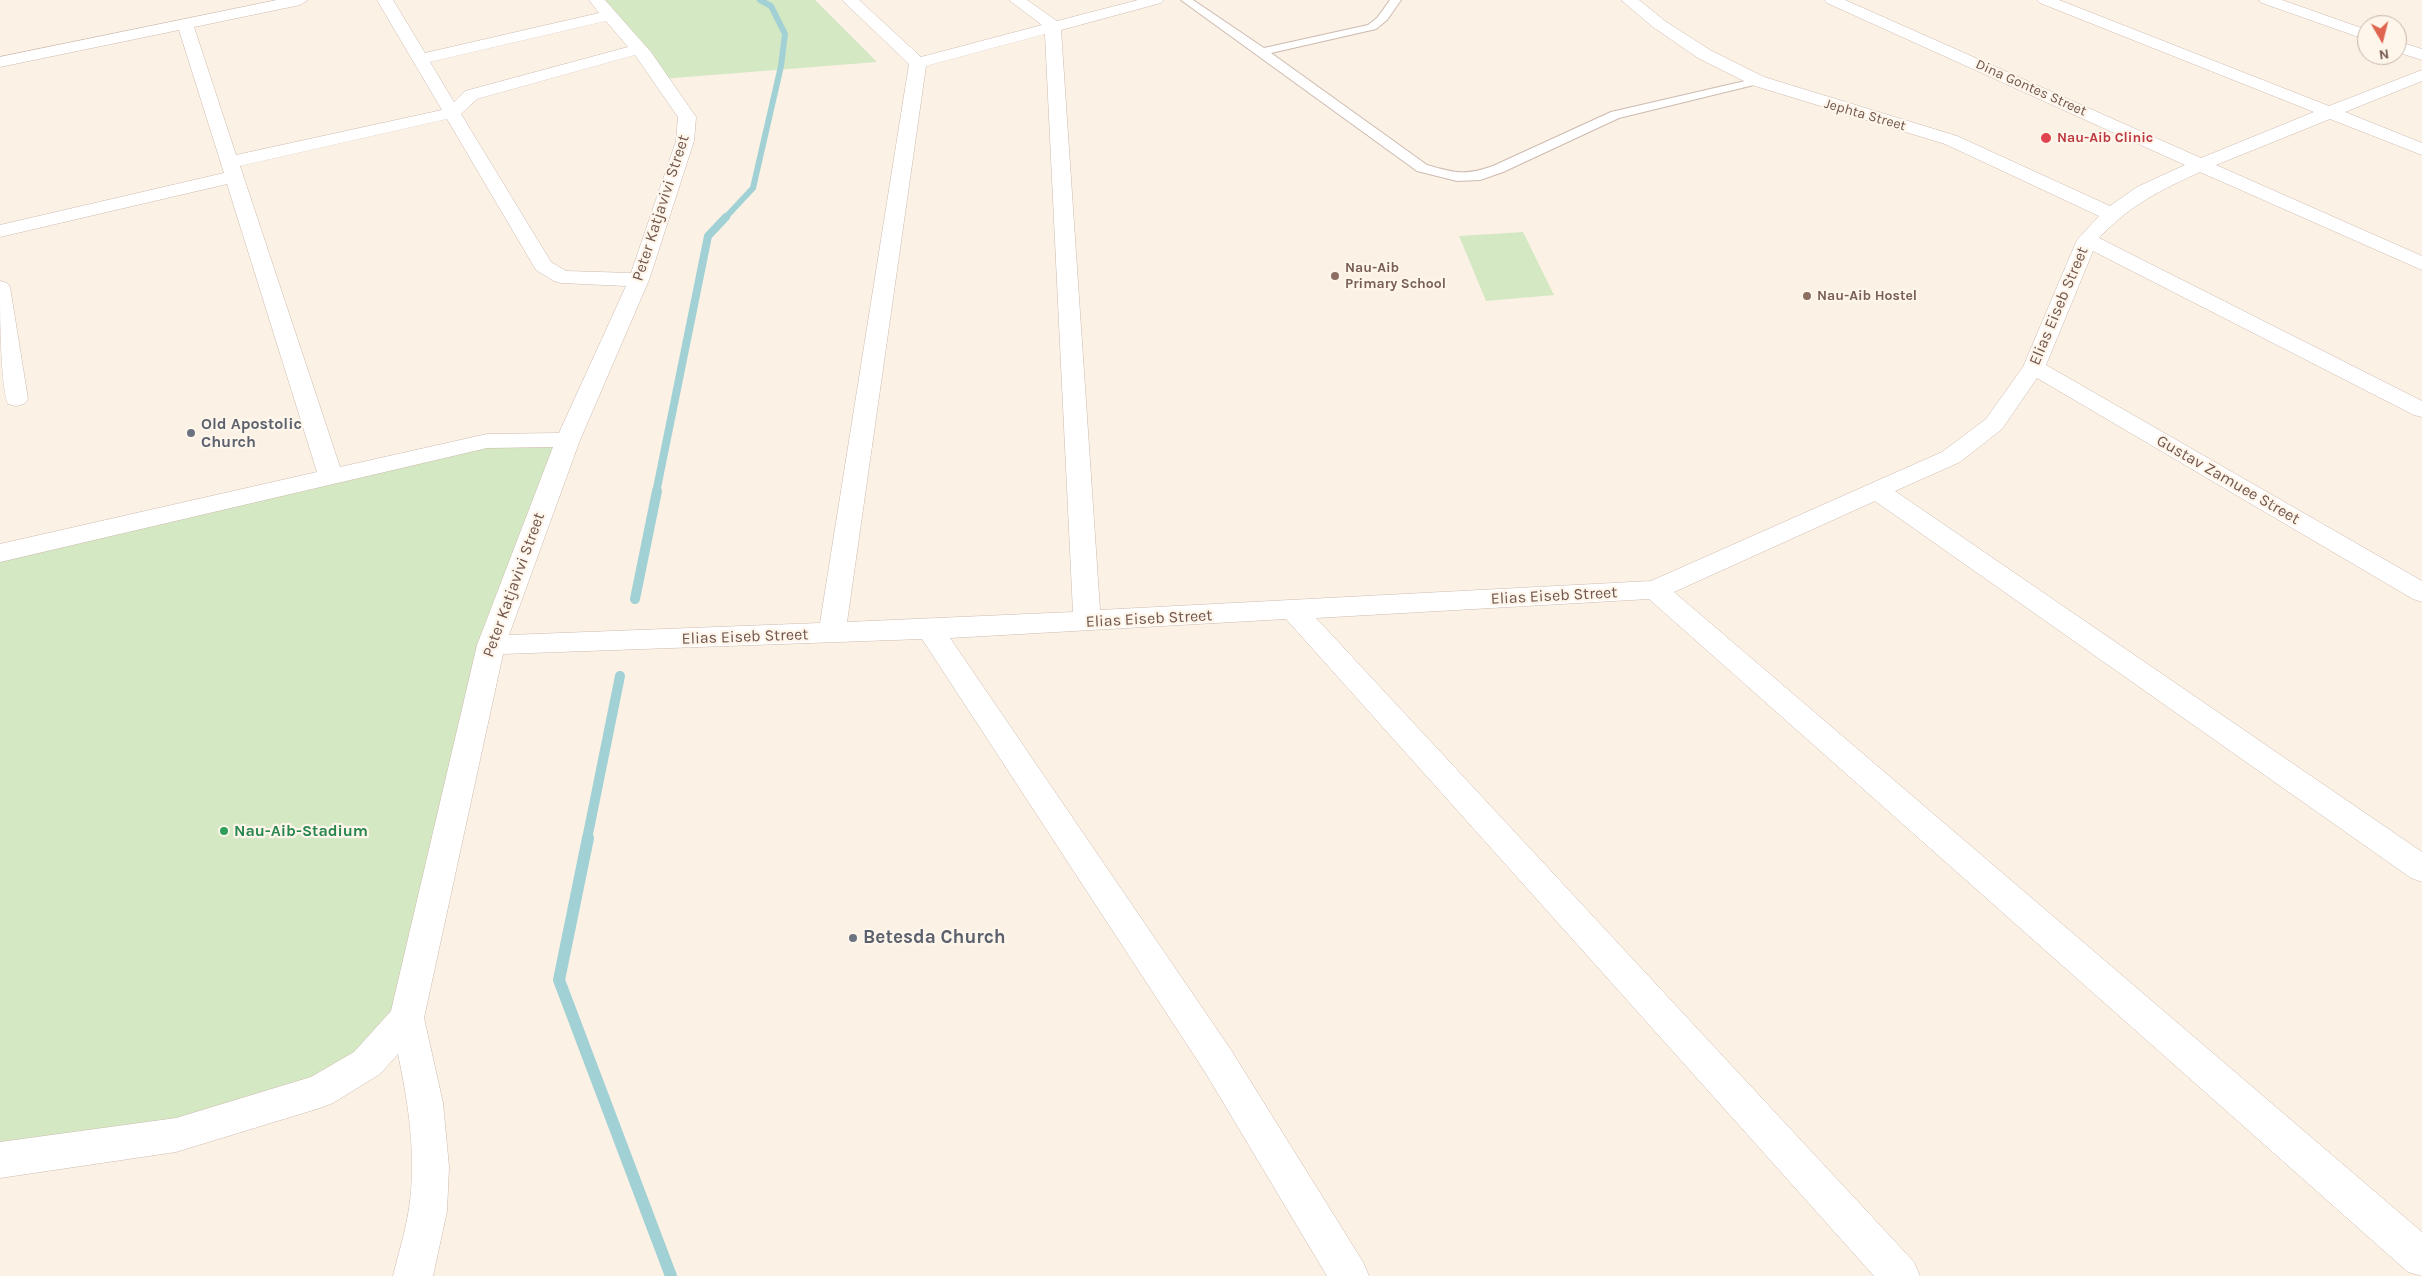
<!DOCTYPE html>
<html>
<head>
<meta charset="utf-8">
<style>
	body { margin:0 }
	#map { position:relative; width:2422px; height:1276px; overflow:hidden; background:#fbf1e5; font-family:Karla,sans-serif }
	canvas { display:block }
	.north { position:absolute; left:2357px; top:15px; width:50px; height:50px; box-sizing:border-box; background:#fef5eb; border:1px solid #c6b5ab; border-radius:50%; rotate:172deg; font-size:14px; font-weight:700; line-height:20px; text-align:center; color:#72564c }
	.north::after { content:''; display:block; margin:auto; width:18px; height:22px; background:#df6550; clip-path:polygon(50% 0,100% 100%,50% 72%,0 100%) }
</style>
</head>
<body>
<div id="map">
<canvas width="2422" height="1276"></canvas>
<div class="north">N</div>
</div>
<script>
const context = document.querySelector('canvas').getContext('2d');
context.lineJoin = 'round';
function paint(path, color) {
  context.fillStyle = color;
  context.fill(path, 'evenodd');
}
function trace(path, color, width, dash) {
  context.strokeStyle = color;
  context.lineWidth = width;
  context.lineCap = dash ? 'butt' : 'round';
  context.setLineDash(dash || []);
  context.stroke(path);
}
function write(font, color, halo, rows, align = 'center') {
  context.font = font + ' Karla,sans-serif';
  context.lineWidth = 4.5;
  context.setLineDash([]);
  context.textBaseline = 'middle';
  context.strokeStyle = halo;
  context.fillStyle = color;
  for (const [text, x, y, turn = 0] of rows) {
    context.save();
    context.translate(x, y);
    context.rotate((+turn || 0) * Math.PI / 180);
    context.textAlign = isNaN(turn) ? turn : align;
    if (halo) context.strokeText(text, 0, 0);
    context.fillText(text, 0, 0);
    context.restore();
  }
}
paint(new Path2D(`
	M597 0H815L877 62 661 79Z
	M1523 232 1554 295 1486 301 1459 236Z
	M568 440 491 645 407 1018 320 1091 0 1160V553L487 441Z`), '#d5e8c4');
trace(new Path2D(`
	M725 218 753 188 781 66 785 34 771 6 760 0`), '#a1d1d5', 6);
trace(new Path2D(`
	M656 493 708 236 726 217`), '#a1d1d5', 8);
trace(new Path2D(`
	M635 599 657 491
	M587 839 620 676`), '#a1d1d5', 10);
trace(new Path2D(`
	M588 838 559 980 671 1276`), '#a1d1d5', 12);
const service = new Path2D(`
	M1181 0H1193L1264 48 1368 25 1377 18 1390 0H1401L1387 20 1376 29 1271 53 1427 165C1455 173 1465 176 1493 166L1611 112 1758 78 1764 81 1762 83 1619 118 1503 172 1480 180 1457 181 1417 171Z`);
const minor = new Path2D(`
	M277 0H308L300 5 194 27 236 155 442 110 377 0H393L425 53 599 13 589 0H605L651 52 696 117 694 141 649 280 580 440 509 635 820 623 909 64 842 0H859L921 57 1042 25 1009 0H1027L1057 21 1138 0H1164L1161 3 1061 30 1100 610 1651 581 1942 452 1986 419 2023 367 2077 240 2099 216 1945 144 1752 85 1698 58 1653 27 1621 0H1639L1665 21 1710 50 1764 77 1957 136 2110 206 2137 187 2185 165 1827 3 1824 0H1845L2201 158 2314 112 2040 3 2037 0H2059L2329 106 2422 70V81L2345 112 2422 143V155L2330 119 2216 165 2422 256V270L2200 172C2159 191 2131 204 2099 238L2422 401V417L2414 415 2093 251 2046 365 2422 581V602L2413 599 2037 378 2002 429 1960 462 1895 491 2422 852V882L2411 878 1875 501 1674 592 2422 1232V1276L2408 1272 1649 599 1316 618 1914 1262 1920 1276H1874L1286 619 950 638 1231 1050 1363 1262 1369 1276H1327L1205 1072 922 639 503 654 424 1018 443 1103 449 1167 447 1211 433 1276H393C399 1251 407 1227 410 1201 416 1153 408 1101 398 1054L380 1074 333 1103 320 1108 176 1152 0 1178V1142L176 1118 311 1077 354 1052 391 1011 477 645 553 447 487 448 0 562V544L317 472 227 184 0 237V225L224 173 179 30 0 67V57ZM606 21 628 47 465 91 454 102 430 62ZM1045 34 1073 612 847 622 926 66ZM635 55 678 117 676 141 631 273 566 271 551 262 461 114 477 99ZM447 119 536 270 554 281 561 283 626 286 559 433 487 434 340 467 240 166Z
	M2259 0H2282L2367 30V40L2262 3Z
	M2397 41 2422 49V60L2397 52Z
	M0 281 7 283 10 287 28 399 24 404 16 406 8 404C0 384 0 307 0 281Z`);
trace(service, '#cebaaf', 2);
trace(minor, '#cebaaf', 1);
paint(service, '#fff');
paint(minor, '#fff');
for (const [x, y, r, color] of [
	[2046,138,6,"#e0444e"],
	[1335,276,5,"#8d6e63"],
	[1807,296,5,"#8d6e63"],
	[191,433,5,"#6b7280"],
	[224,831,5,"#2e9e5b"],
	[853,938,5,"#6b7280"]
]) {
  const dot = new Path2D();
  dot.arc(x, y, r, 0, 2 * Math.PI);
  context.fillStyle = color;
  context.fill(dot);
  trace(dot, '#fef5eb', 2);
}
write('14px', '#72564c', '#fef5eb', [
	["Dina Gontes Street",2031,88,24],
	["Jephta Street",1865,115,16]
]);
write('bold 14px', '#be3a42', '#fef5eb', [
	["Nau-Aib Clinic",2057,138]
], 'left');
write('bold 14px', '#785e54', '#fef5eb', [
	["Nau-Aib",1345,268],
	["Primary School",1345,284],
	["Nau-Aib Hostel",1817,296]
], 'left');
write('16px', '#72564c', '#fef5eb', [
	["Peter Katjavivi Street",661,208,-72],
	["Elias Eiseb Street",2059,306,-67],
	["Gustav Zamuee Street",2228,480,30],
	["Peter Katjavivi Street",514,585,-70],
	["Elias Eiseb Street",1554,596,-3],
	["Elias Eiseb Street",1149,619,-3],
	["Elias Eiseb Street",745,637,-2]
]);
write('bold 16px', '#5b616d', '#fef5eb', [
	["Old Apostolic",201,424],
	["Church",201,442]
], 'left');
write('bold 16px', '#27864d', '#fef5eb', [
	["Nau-Aib-Stadium",234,831]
], 'left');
write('bold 19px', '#5b616d', '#fef5eb', [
	["Betesda Church",863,938]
], 'left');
</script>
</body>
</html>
